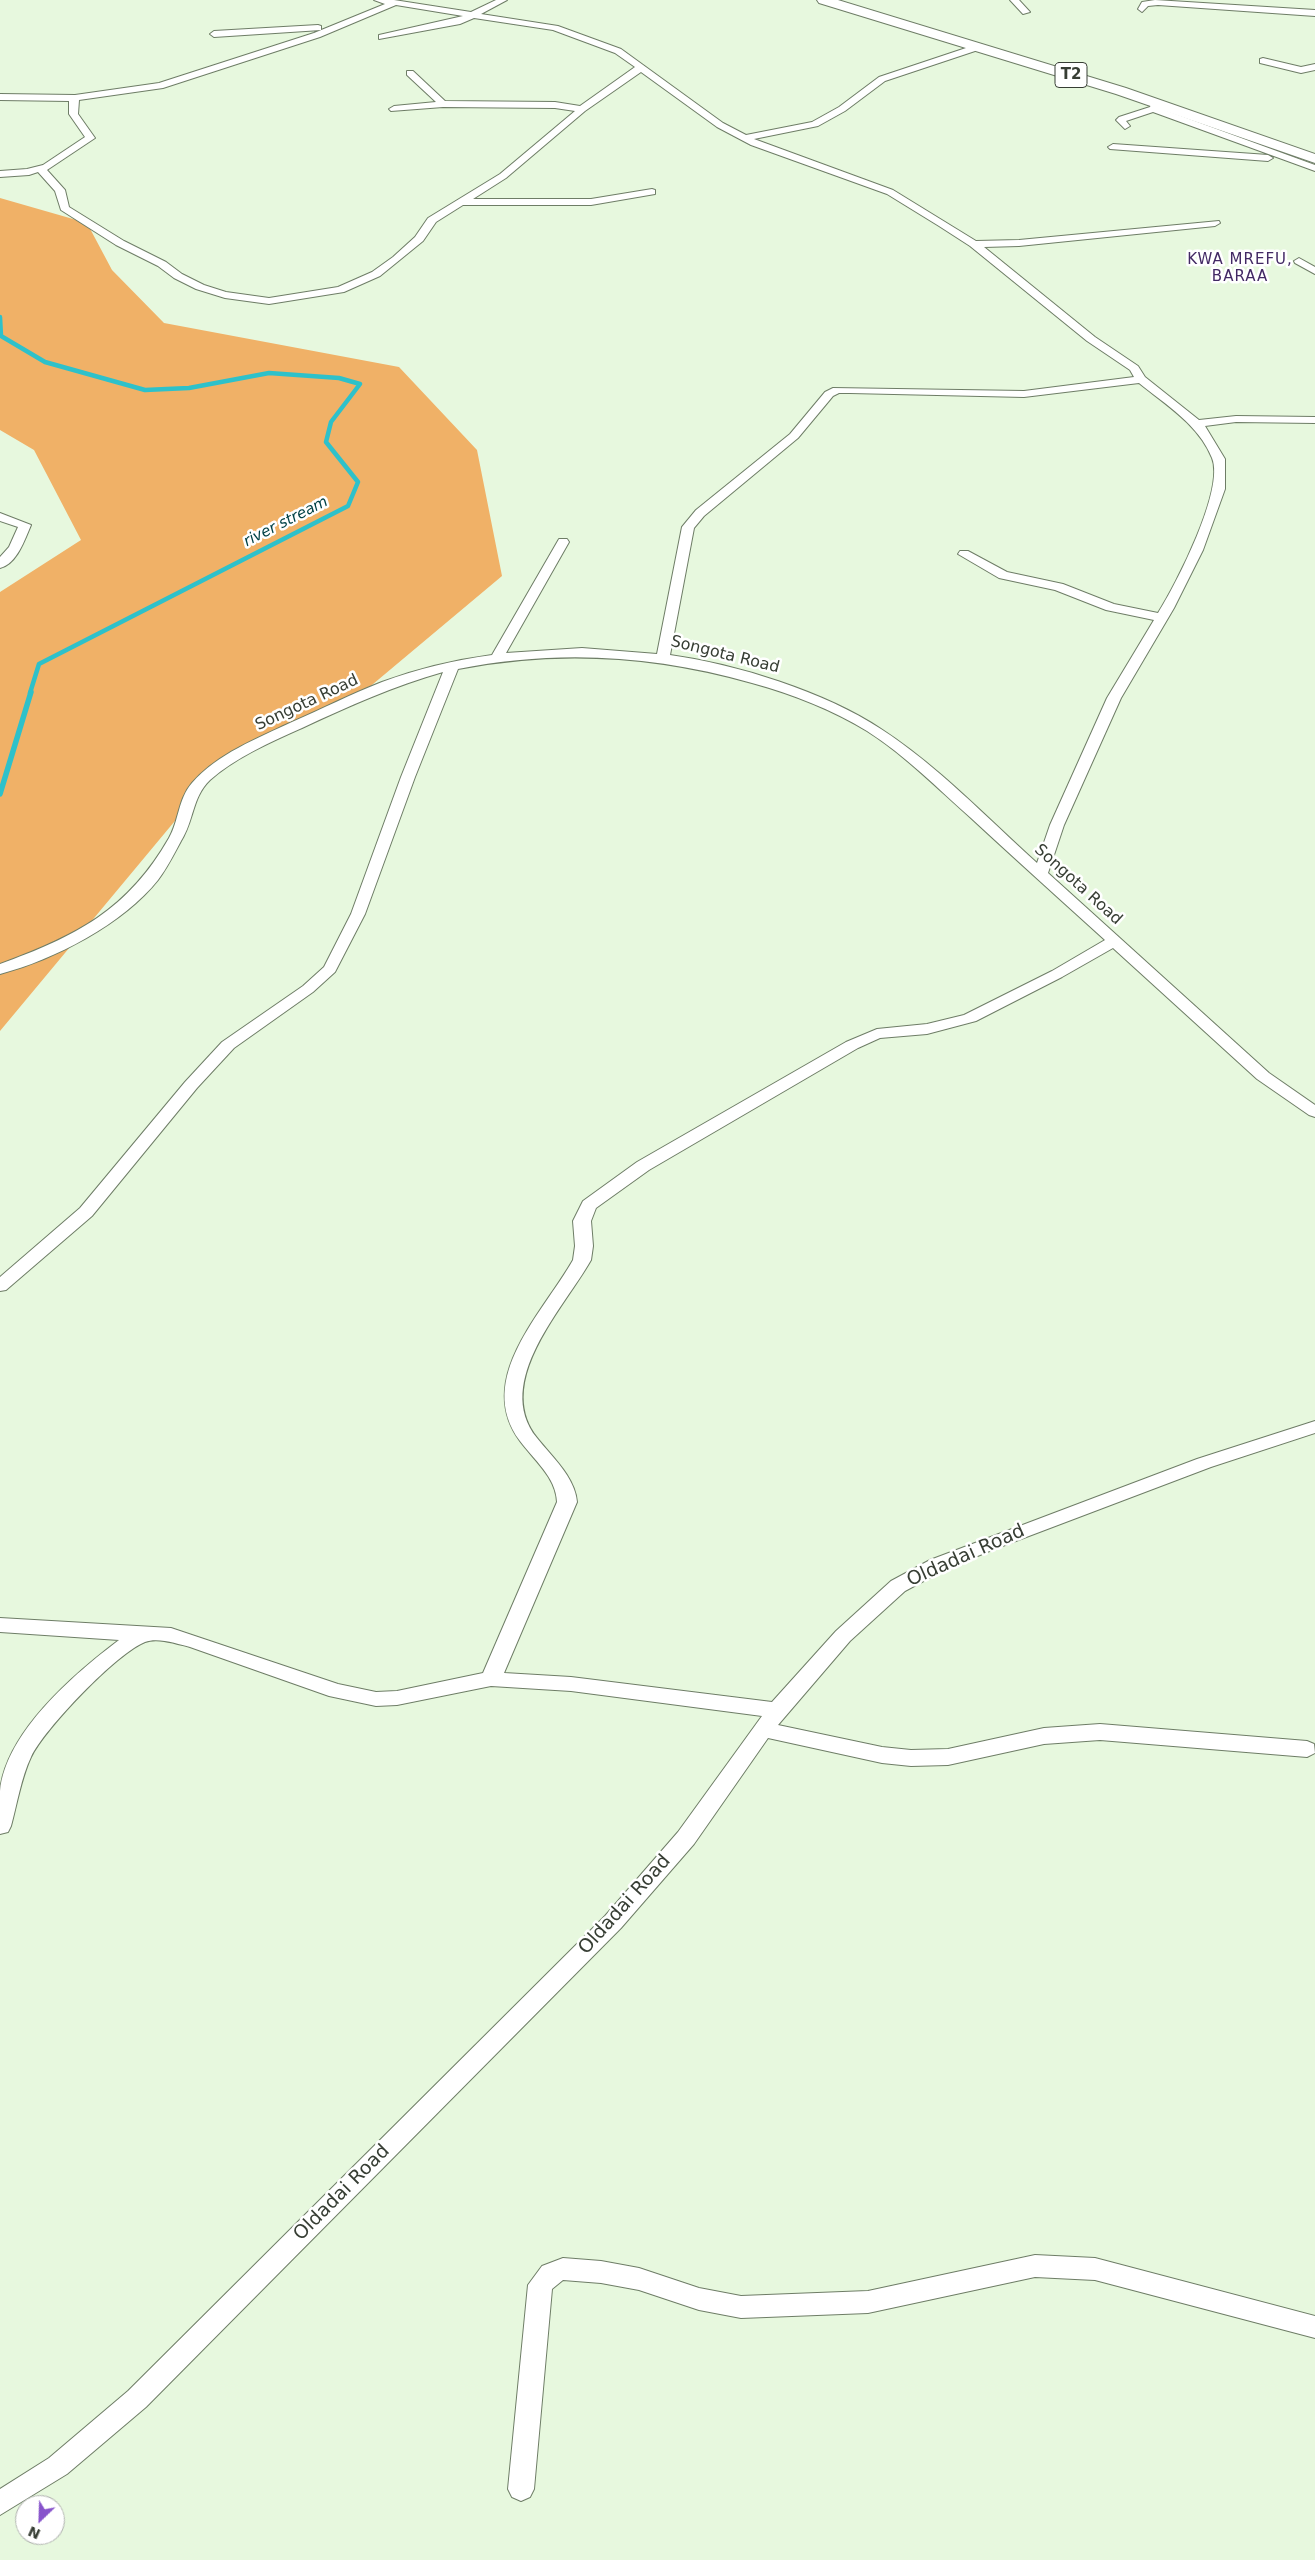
<!DOCTYPE html>
<html>
<head>
<meta charset="utf-8">
<style>
	body { margin:0 }
	#map { position:relative; width:1315px; height:2560px; overflow:hidden; background:#e7f8de; font-family:"DejaVu Sans",sans-serif }
	canvas { display:block }
	.north { position:absolute; left:15px; top:2495px; width:50px; height:50px; box-sizing:border-box; background:#fff; border:1px solid #afb2ae; border-radius:50%; rotate:204deg; font-size:14px; font-weight:700; line-height:20px; text-align:center; color:#373e34 }
	.north::after { content:''; display:block; margin:auto; width:18px; height:22px; background:#8753cb; clip-path:polygon(50% 0,100% 100%,50% 72%,0 100%) }
</style>
</head>
<body>
<div id="map">
<canvas width="1315" height="2560"></canvas>
<div class="north">N</div>
</div>
<script>
const context = document.querySelector('canvas').getContext('2d');
context.lineJoin = 'round';
function paint(path, color) {
  context.fillStyle = color;
  context.fill(path, 'evenodd');
}
function trace(path, color, width, dash) {
  context.strokeStyle = color;
  context.lineWidth = width;
  context.lineCap = dash ? 'butt' : 'round';
  context.setLineDash(dash || []);
  context.stroke(path);
}
function write(font, color, halo, rows, align = 'center') {
  context.font = font + ' "DejaVu Sans",sans-serif';
  context.lineWidth = 5;
  context.setLineDash([]);
  context.textBaseline = 'middle';
  context.strokeStyle = halo;
  context.fillStyle = color;
  for (const [text, x, y, turn = 0] of rows) {
    context.save();
    context.translate(x, y);
    context.rotate((+turn || 0) * Math.PI / 180);
    context.textAlign = isNaN(turn) ? turn : align;
    if (halo) context.strokeText(text, 0, 0);
    context.fillText(text, 0, 0);
    context.restore();
  }
}
paint(new Path2D(`
	M0 198 87 223 112 270 164 323 399 367 477 450 502 576 354 700 219 768 0 1031V592L81 540 34 450 0 430Z`), '#f0b167');
trace(new Path2D(`
	M0 317 1 336 45 362 145 390 189 388 269 373 339 378 360 384 331 422 326 442 358 482 348 506 39 664 30 693`), '#2ec1ca', 4.5);
trace(new Path2D(`
	M0 794 31 692`), '#2ec1ca', 5.5);
const street = new Path2D(`
	M374 0H394L471 12 496 0H507L481 14 558 26 621 49 723 123 746 135 812 122 839 107 879 77 975 45H981V49L885 81 845 111 818 126 754 139 893 190 976 241 1019 240 1219 221 1220 223 1215 226 1019 246 984 247 1095 337 1138 366 1145 377 1199 420 1236 416 1315 417V423L1236 422 1205 426 1225 459V489L1203 550 1174 608 1121 698 1064 825 1048 873 1269 1073 1315 1105V1117L1309 1115 1257 1079 1113 948 1062 977 976 1021 927 1034 880 1038 858 1048 649 1170 596 1208 591 1221 593 1246 591 1260C564 1308 492 1382 537 1438 552 1457 575 1477 577 1502L504 1673 571 1677 772 1702 836 1631 891 1581 930 1560 1197 1459 1315 1421V1433L1211 1467 992 1550 944 1570 905 1591 850 1641 778 1725 882 1747 911 1750 948 1749 1044 1728 1100 1724 1307 1741 1314 1744 1315 1753 1307 1757 1100 1740 1044 1744 948 1765 911 1766 882 1763 768 1738 694 1844 621 1928 146 2407 67 2474 0 2515V2489L49 2458 128 2391 605 1916 678 1832 762 1716 571 1691 491 1686 397 1705 376 1706 329 1696 190 1647C178 1644 158 1637 145 1642 118 1652 44 1729 31 1757 21 1778 17 1804 11 1826L8 1832 0 1834C0 1820 0 1805 0 1791 6 1732 74 1674 119 1640L0 1632V1618L171 1628 338 1684 376 1692 397 1691 483 1673 557 1502C556 1477 534 1460 520 1441 474 1379 543 1313 573 1260L575 1246 573 1221 583 1201 637 1162 846 1042 877 1029 927 1024 964 1015 1052 971 1105 940C1060 899 1015 859 971 818 937 788 905 755 867 731 831 709 792 694 752 683 654 655 558 649 458 669L415 777 365 914 335 972 313 992 234 1048 197 1088 92 1216 6 1290 0 1291V1277L80 1208 185 1082 222 1042 303 986 324 967 351 914 401 777 443 672C394 686 349 706 302 728 271 742 236 757 210 780 192 797 194 821 181 841 174 854 167 868 158 880 123 924 54 960 0 974V964C75 937 128 910 169 838 179 821 178 799 192 783 217 754 258 738 292 722 322 709 351 694 382 682 417 669 455 660 492 655L559 539H567L569 542 506 653 582 648 657 654 682 527 696 510 790 434 825 392 833 388 1024 391 1134 377 1130 370 1087 341 970 246 939 226 887 194 751 145 717 127 641 72 585 111 506 178 473 199H591L652 189 655 190V194L591 205H463L436 222 423 241 380 276 344 292 269 304 225 298 196 289 174 278 158 266 116 245 61 210 55 191 38 172 29 175 0 177V171L27 169 43 165 85 137 69 114V101L0 100V94L75 95 159 83 314 33 385 4ZM396 5 463 16 379 35V39L460 24 474 18 553 30 615 53 635 67 580 106 555 102 445 101 413 71H407V75L436 102 394 106 389 109 391 111 443 107 555 108 575 111 500 174 428 218 415 237 393 257 372 272 338 287 269 298 226 292 204 285 182 274 166 262 124 241 69 207 65 190 47 170 95 138 78 114 79 100 163 88 320 37ZM1139 383C1165 404 1199 425 1212 458 1225 489 1176 585 1158 613L1114 604 1063 584 1007 572 968 551H960L958 554 999 578 1055 590 1106 610 1154 620 1107 698 1050 825 1037 863C986 817 938 766 881 729 825 692 736 664 670 655L694 528 704 516 798 438 833 396 839 393H850L1024 397Z
	M1010 0H1019L1030 12 1023 14Z
	M1155 0 1315 10V16L1158 5 1148 6 1142 12 1138 9 1142 2Z
	M318 25 321 26V30L214 37 210 34 214 31Z
	M1263 58 1301 67 1315 64V70L1301 73 1260 63V59Z
	M1156 99 1161 102 1159 108 1315 165V171L1153 112 1126 121 1130 126 1125 129 1116 120 1119 117 1150 107 1153 100Z
	M1113 144 1268 155 1273 158 1268 161 1110 149 1108 147Z
	M1299 258 1315 267V274L1295 263 1294 261Z
	M0 513 31 525C25 539 17 564 0 568V557L9 547 18 527 0 521Z
	M1035 2255 1095 2258 1315 2316V2338L1095 2280 1035 2277 868 2313 741 2318 699 2310 639 2290 601 2283 563 2280 552 2289 534 2489 530 2497 521 2501 512 2497 508 2489 528 2285 542 2266 563 2258 601 2261 639 2268 699 2288 741 2296 868 2291Z`);
const highway = new Path2D(`
	M817 0H838L1126 88 1315 154V163L1116 94 819 3Z`);
trace(street, '#6e7d66', 2);
trace(highway, '#6e7d66', 2);
paint(street, '#fff');
paint(highway, '#fff');
for (const [x, y, w] of [
	[1071,75,32]
]) {
  const box = new Path2D();
  box.roundRect(x - w / 2, y - 12.5, w, 25, 4);
  context.fillStyle = '#fff';
  context.fill(box);
  trace(box, '#373e34', 1);
}
write('bold 15px', '#373e34', null, [
	["T2",1071,75]
]);
context.letterSpacing = '1px';
write('15px', '#422964', '#fff', [
	["KWA MREFU,",1240,260],
	["BARAA",1240,277]
]);
context.letterSpacing = '0px';
write('italic 15px', '#004145', '#fff', [
	["river stream",286,522,-27]
]);
write('16px', '#373e34', '#fff', [
	["Songota Road",725,655,14],
	["Songota Road",307,703,-25],
	["Songota Road",1078,885,42]
]);
write('19px', '#373e34', '#fff', [
	["Oldadai Road",966,1556,-24],
	["Oldadai Road",625,1905,-48],
	["Oldadai Road",342,2193,-45]
]);
</script>
</body>
</html>
